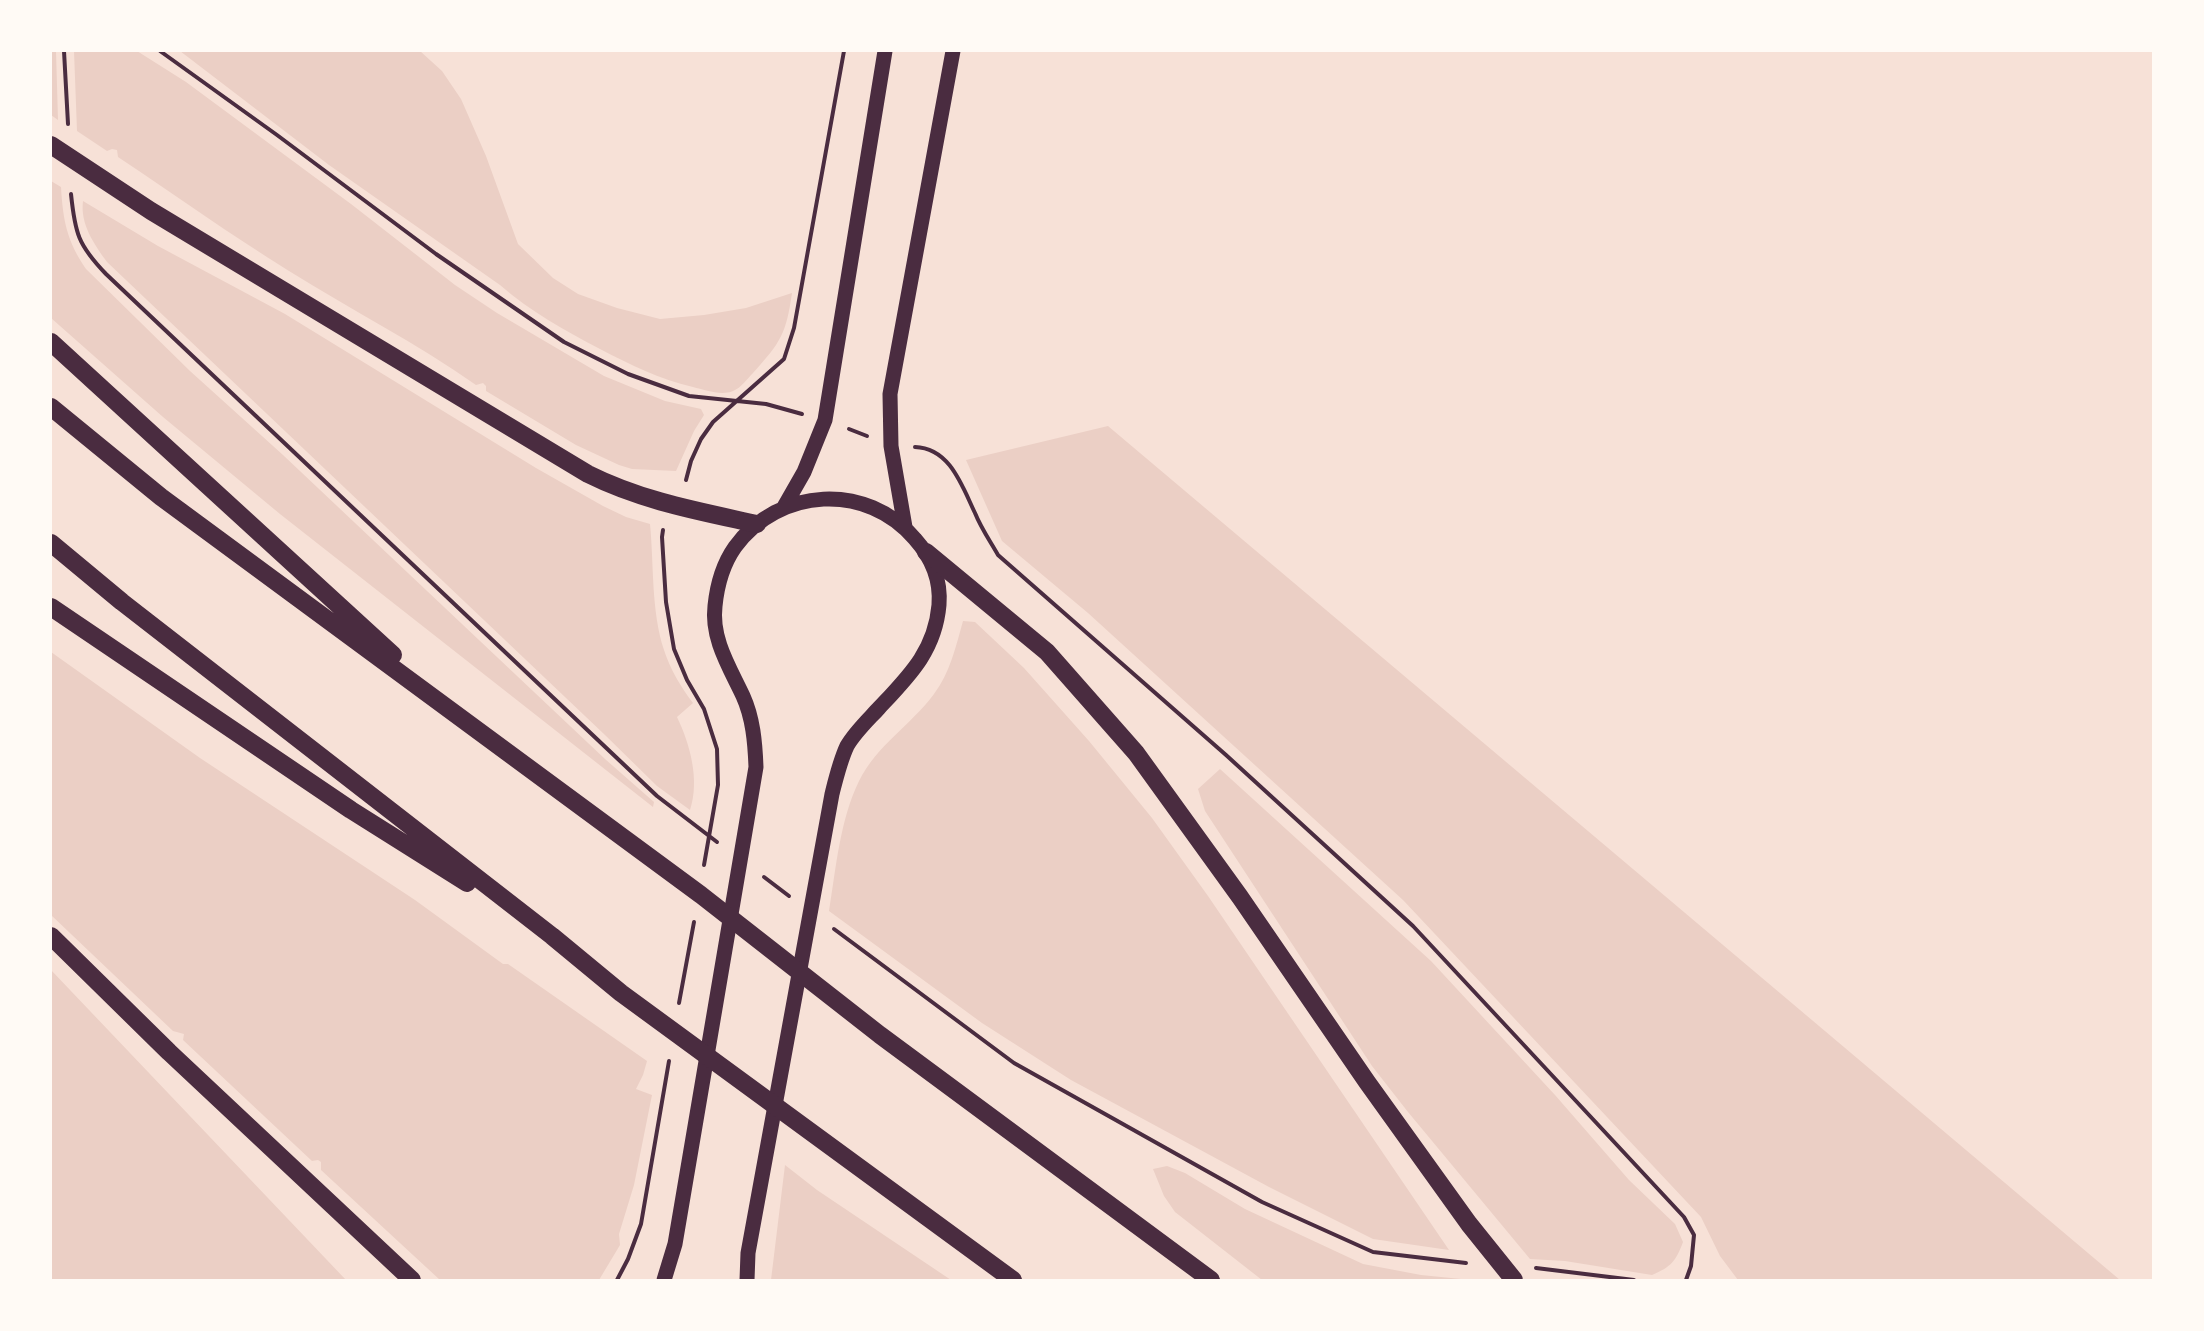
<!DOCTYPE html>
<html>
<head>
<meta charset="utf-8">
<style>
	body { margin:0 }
	#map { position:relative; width:2204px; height:1331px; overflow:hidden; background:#f7e1d7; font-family:"Work Sans",sans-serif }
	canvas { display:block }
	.frame { position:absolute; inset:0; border:52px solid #fffaf5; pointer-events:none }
</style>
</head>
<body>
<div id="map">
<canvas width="2204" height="1331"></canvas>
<div class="frame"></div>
</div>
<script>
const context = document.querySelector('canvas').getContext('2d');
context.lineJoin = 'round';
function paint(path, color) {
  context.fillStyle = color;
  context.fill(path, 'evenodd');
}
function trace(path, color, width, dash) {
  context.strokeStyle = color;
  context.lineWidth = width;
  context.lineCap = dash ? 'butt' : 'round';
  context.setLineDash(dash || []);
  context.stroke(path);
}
paint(new Path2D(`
	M51 51H56L58 120 51 115Z
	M74 51H137L186 82 351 204 455 285 497 313 604 376 665 401 701 409 704 415 694 431 676 471 632 469 619 465 576 445 486 391V386L483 383 476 385C417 343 351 310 289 271 231 235 175 195 118 157L117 150 112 149 107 151 77 131Z
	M180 51H420L442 71 461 99 486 156 518 244 553 278 578 294 617 308 660 319 704 315 746 308 792 293C786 334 781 342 753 373 748 378 741 388 733 391 721 396 705 390 693 387 659 379 631 365 600 349 564 330 531 312 500 285L329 165Z
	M51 181 61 187C63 221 67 241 86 269L190 371 283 455 605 759 654 802 653 807 280 514 163 417 51 318Z
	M83 201 158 246 285 314 536 468 603 506 626 517 650 524C654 565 651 610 664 650 670 669 681 687 693 703L677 717C690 744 700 780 690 810L657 786 605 735 107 262C94 244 80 224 83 201Z
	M1108 426 2120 1280H1738L1720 1256 1701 1217 1403 900 1088 613 1002 541 966 460Z
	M963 621 975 622 1024 668 1089 741 1152 818 1208 896 1449 1250 1373 1239 1269 1187 1071 1080 982 1023 829 911C836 868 840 820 859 781 877 745 911 725 934 694 950 673 956 646 963 621Z
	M51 652 200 758 415 900 503 964H508L647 1061 643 1075 636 1089 652 1095 634 1185 619 1234 620 1245 599 1280H440L321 1170V1162L318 1160 312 1161 183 1040 184 1034 173 1031 51 915Z
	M1220 769 1431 961 1555 1095 1629 1180 1675 1224 1683 1242C1676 1261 1671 1267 1652 1275L1565 1261 1530 1259 1408 1112 1372 1066 1205 811 1198 789Z
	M51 970 346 1280H51Z
	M785 1165 817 1190 951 1280H771Z
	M1167 1166 1185 1173 1245 1209 1363 1264 1421 1275 1471 1280H1262L1175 1212 1164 1196 1153 1169Z`), '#ebcfc5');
trace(new Path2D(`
	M64 51 68 124
	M160 51 277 135 436 254 564 342 628 374 689 396 766 404 802 414
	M71 194C75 233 78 245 106 274L657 796 717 842
	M849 429 867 436
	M915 447C950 448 962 486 975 513 981 528 990 541 998 555L1226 755 1413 926 1684 1217 1694 1235 1691 1266 1686 1280
	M686 480 691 461 701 439 713 422 784 359 794 328 844 51
	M663 530 662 537 666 602 674 649 687 680 704 709 717 749 718 785 704 865
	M764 877 789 896
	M834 929 1014 1063 1262 1202 1373 1252 1466 1263
	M679 1003 694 922
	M1536 1268 1634 1280
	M617 1280 628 1259 641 1224 669 1061`), '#4a2c40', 4);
trace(new Path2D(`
	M784 507 804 472 825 420 885 51
	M905 527 891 446 890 394 953 51
	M664 1280 675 1244 756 767C755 742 753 718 743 696 730 668 711 639 715 606 717 586 723 564 735 547 779 487 867 482 915 539 932 558 941 580 939 605 935 651 909 676 879 708 868 720 855 732 847 746 840 761 836 778 832 794L748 1253 747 1280`), '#4a2c40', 15);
trace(new Path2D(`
	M51 145 151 211 588 474C642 501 698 511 757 524
	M51 342 393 655
	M51 407 161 497 701 895 880 1035 1211 1280
	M51 543 122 602 552 936 621 993 1013 1280
	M926 552 1047 652 1136 753 1240 897 1367 1082 1469 1224 1514 1280
	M51 607 351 810 467 883
	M51 936 169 1052 412 1280`), '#4a2c40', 18);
</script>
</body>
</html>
